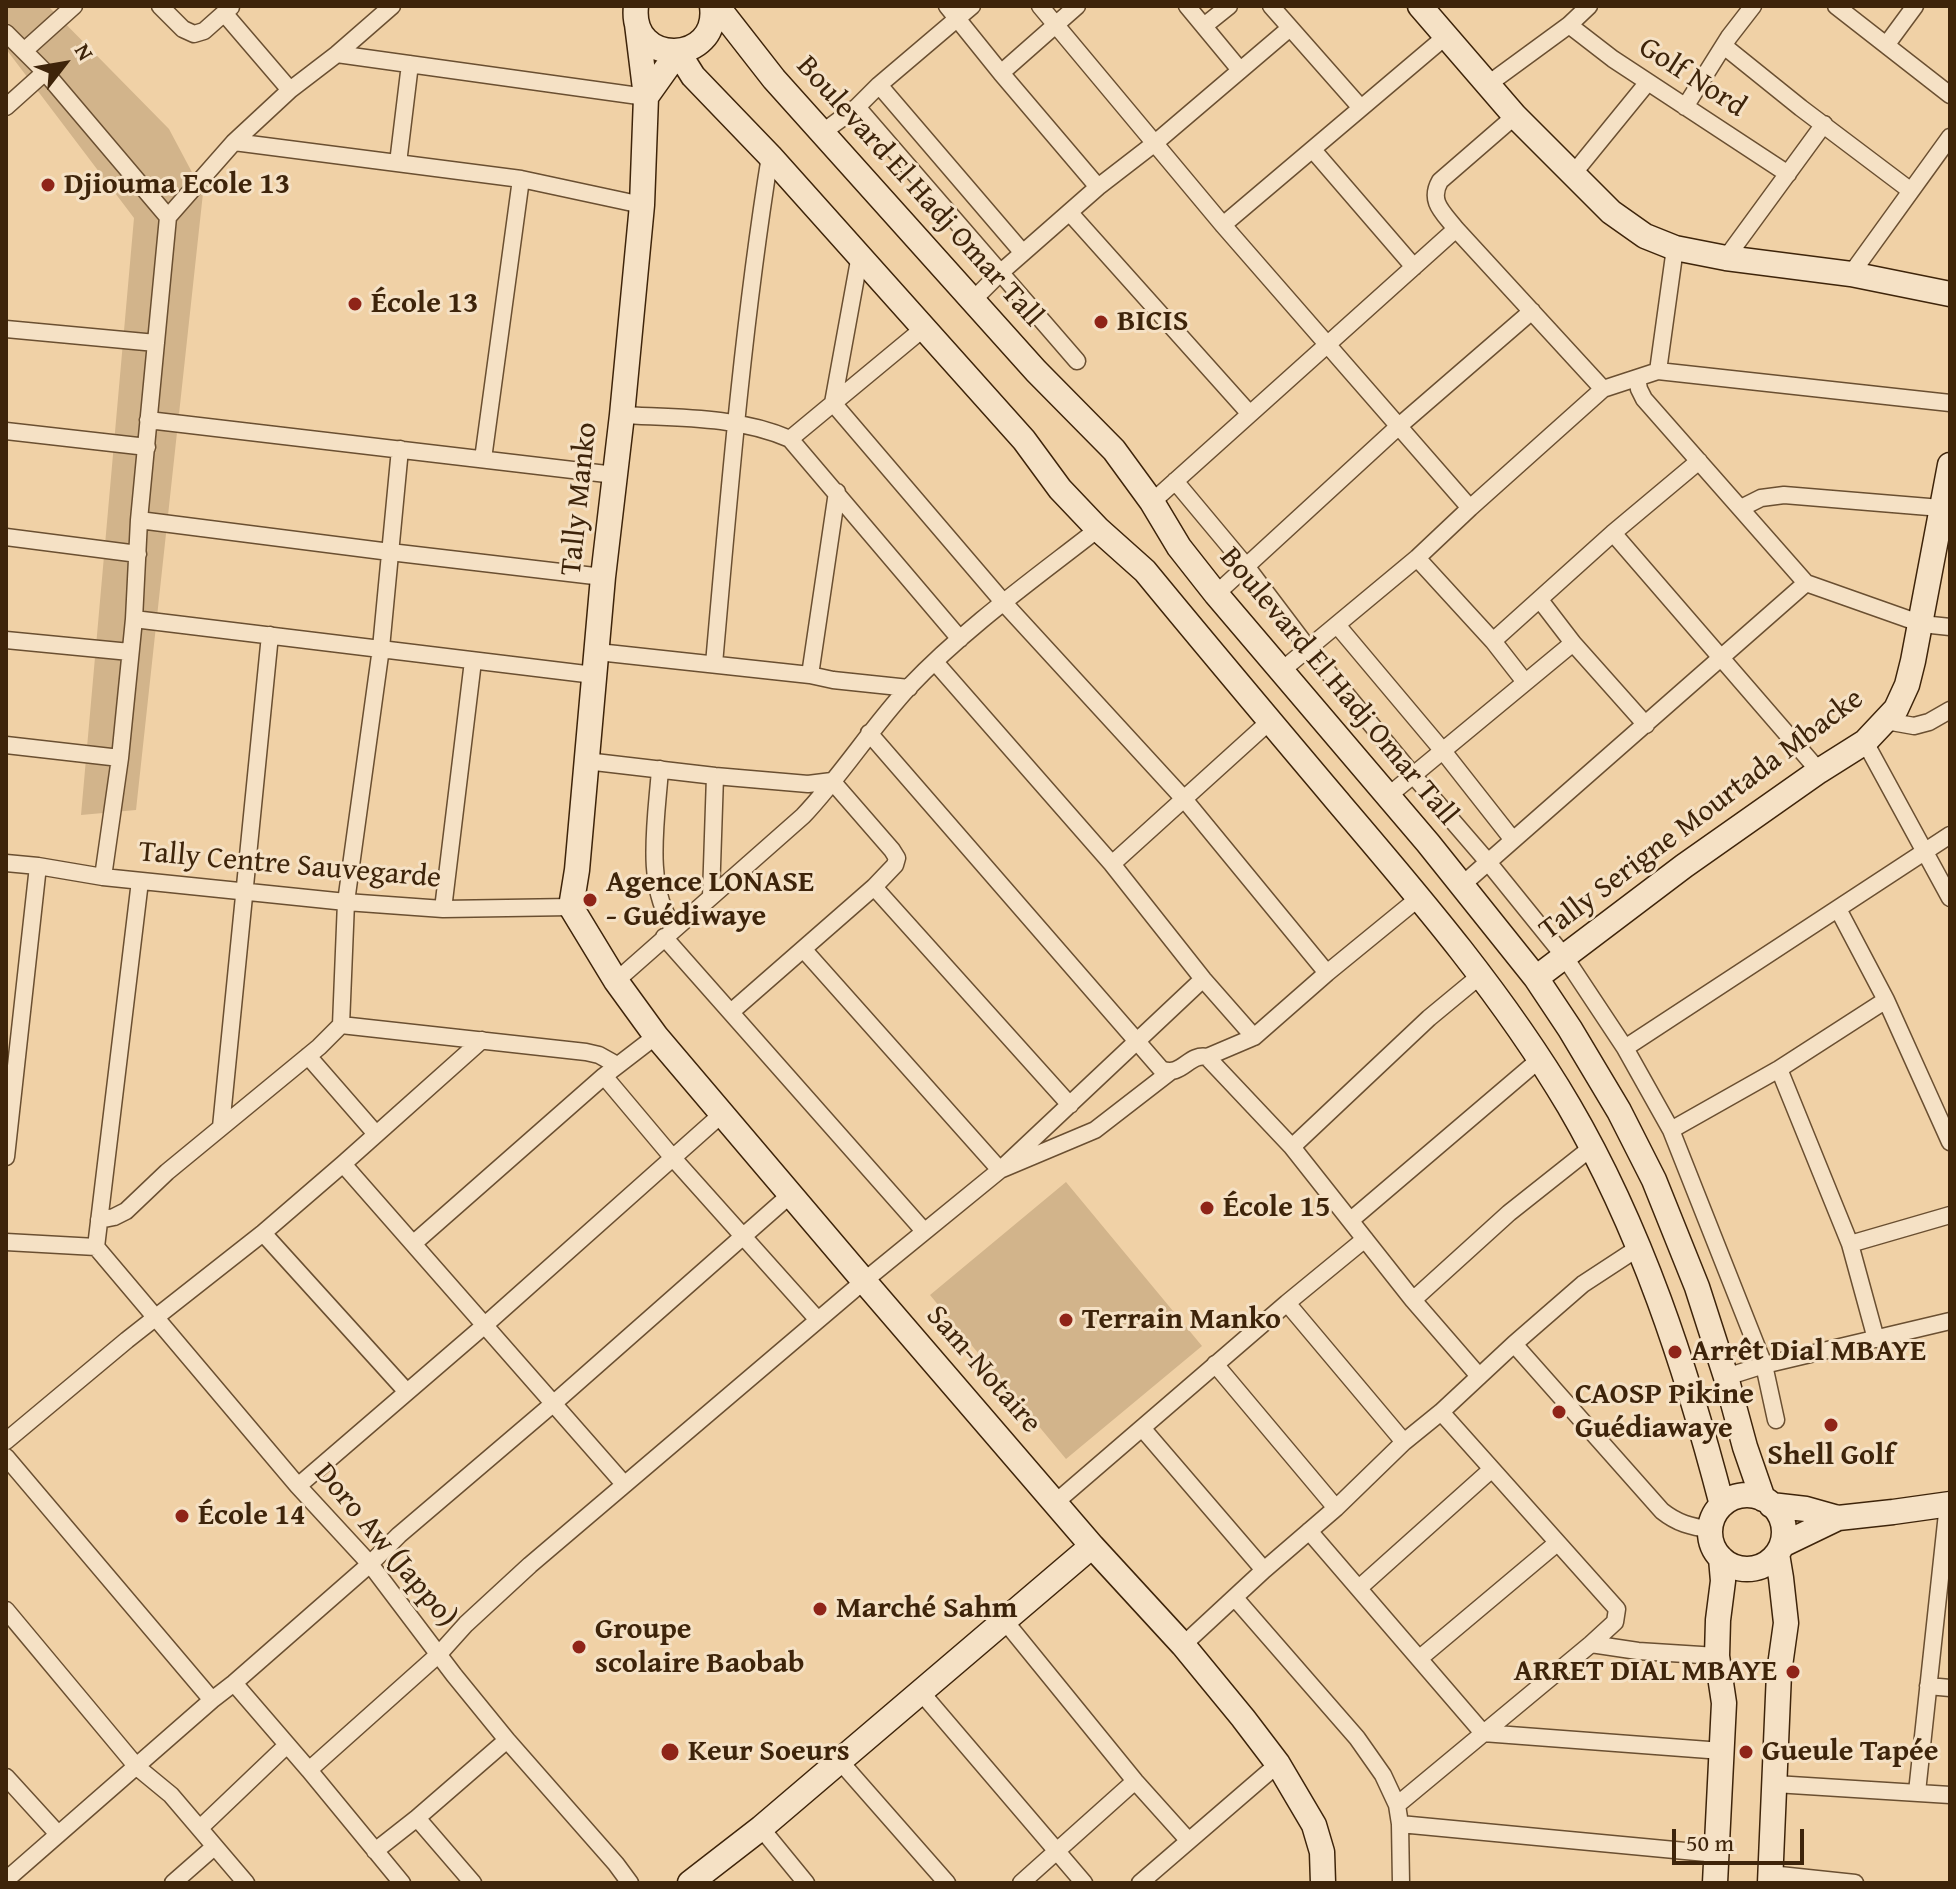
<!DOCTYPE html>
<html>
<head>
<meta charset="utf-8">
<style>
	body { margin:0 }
	#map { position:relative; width:1956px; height:1889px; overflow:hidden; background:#f0d1a6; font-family:"Gentium Book Plus",serif }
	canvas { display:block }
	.frame { position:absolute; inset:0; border:8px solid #3e240a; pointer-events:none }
	.north { position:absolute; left:24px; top:24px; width:80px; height:80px; -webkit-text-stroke:6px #f5e1c5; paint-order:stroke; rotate:59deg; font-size:22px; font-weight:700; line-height:32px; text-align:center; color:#3e240a }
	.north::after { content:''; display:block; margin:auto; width:28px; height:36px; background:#3e240a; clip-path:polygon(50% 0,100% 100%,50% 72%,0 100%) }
	.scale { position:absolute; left:1672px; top:1829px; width:132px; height:36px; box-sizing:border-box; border:4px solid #3e240a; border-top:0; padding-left:10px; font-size:24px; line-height:28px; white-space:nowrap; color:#3e240a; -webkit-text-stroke:6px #f5e1c5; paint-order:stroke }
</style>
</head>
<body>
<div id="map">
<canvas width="1956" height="1889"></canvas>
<div class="frame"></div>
<div class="north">N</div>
<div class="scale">50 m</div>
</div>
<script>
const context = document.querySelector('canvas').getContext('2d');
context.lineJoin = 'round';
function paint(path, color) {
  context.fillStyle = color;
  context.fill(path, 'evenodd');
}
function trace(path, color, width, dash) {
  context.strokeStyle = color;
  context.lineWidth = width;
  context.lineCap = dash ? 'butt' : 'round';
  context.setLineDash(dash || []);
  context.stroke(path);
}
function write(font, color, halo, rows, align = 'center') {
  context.font = font + ' "Gentium Book Plus",serif';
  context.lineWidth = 6;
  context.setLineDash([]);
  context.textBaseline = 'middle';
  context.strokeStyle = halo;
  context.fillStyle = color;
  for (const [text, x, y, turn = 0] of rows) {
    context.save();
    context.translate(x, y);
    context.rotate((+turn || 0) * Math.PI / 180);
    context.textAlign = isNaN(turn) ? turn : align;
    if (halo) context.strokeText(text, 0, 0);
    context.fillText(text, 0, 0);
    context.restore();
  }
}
paint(new Path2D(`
	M6 6H48L169 129 203 193 136 810 81 815 134 218 6 49Z
	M1066 1182 1202 1346 1066 1459 930 1295Z`), '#d2b48b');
const street = new Path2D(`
	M160 6 183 29 194 34 204 31 231 7
	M947 6 1001 73 1098 187
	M1040 6 1223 225 1470 508
	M1187 6 1240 70
	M1271 6 1361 108
	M1836 6 1950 95
	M224 13 290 90
	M1569 25 1613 59 1788 174
	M1204 26 1229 6
	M6 33 45 72 168 217
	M1887 44 1915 6
	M1724 46 1801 108 1911 191
	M24 51 74 6
	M337 54 646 97
	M1001 73 1077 6
	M879 85 1023 253
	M1487 85 1569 25 1589 6
	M6 107 45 72
	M857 107 1077 361
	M1685 107 1729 37 1753 6
	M1515 116 1440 181C1428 202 1444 213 1456 229L1603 389
	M823 132 857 107 879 85 972 6
	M234 142 521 179 642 205
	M1313 150 1414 267
	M398 163 410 64
	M1573 174 1648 82
	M1070 213 1249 413
	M1223 225 1445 37
	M860 255 833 403 1004 603 1184 799 1327 973
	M1726 258 1824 124
	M1851 274 1950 137
	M973 300 1000 273 1098 187 1155 143 1290 28
	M6 329 156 343
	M1658 371 1675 248
	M1637 378 1639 389 1644 399 1806 583 1922 624 1950 627
	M622 415C678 418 737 416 790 439L960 639
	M148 420 615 475
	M6 431 147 447
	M790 439 924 328
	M483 459 521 179
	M1175 481 1246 566 1308 648 1413 775 1488 862 1564 956 1625 1048 1671 1130 1764 1365 1776 1420
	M1152 502 1456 229
	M1741 508 1761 498 1784 495 1941 508
	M139 520 390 552 603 577
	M1613 533 1819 771
	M6 537 138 554
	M1417 558 1493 641 1525 682
	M1216 594 1399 426 1532 311
	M1540 600 1573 643 1646 725
	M134 619 594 675
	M1337 625 1443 751 1513 840
	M6 640 130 652
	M1493 641 1613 533 1699 461
	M598 652 810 675 833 680 909 688
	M935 662 1112 864 1203 979 1254 1037
	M714 664C729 494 743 324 770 156
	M1281 671 1417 558 1470 508 1603 389 1658 371 1950 403
	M810 675 837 492
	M1886 721 1914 726 1929 722 1950 710
	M869 733 1161 1069C1182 1078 1188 1053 1207 1057L1292 1147 1413 1300 1478 1375
	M1865 742 1950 898
	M6 745 120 758
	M586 761 715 776 808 784 832 781
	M660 769C657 816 643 889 675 928
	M1388 796 1573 643
	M6 863 38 866 103 877 346 902 443 909 571 907
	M1112 864 1270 721
	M103 877 120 758 134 619 139 520 168 217 234 142 290 90 337 54 392 6
	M1462 885 1806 583
	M874 887 1070 1105
	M711 896 715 776
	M443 909 473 661
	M1838 909 1886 1000 1950 1142
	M664 937 924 1231
	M804 950 1000 1170 1095 1130 1170 1072
	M616 981 803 816C841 776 871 728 909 687 965 628 1034 579 1098 529
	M731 1012 874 887 895 865 897 858 892 850 832 781
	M341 1025 586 1052 599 1055 617 1065
	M1625 1048 1950 835
	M308 1056 376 1134
	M1207 1057 1254 1037 1327 973 1420 897
	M1779 1069 1850 1244 1876 1339
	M604 1076 673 1158 818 1320
	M221 1127 270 635
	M1671 1130 1779 1069 1886 1000
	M1292 1147 1429 1018 1481 975
	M6 1157 38 866
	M343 1164 624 1484
	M99 1220 114 1217 126 1211 167 1172 319 1047 341 1025 346 902 381 648 400 449
	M1351 1220 1540 1059
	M263 1233 407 1392
	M6 1242 96 1247
	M414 1243 604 1076 656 1036
	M1850 1244 1950 1215
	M96 1247 298 1486 370 1564 454 1675 507 1740 616 1864 630 1883
	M96 1247 140 881
	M1413 1300 1509 1213 1591 1148
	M1287 1303 1404 1442
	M1514 1344 1662 1511C1677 1523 1691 1527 1710 1529
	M1215 1364 1336 1508
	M1726 1377 1764 1365 1950 1321
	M1142 1428 1264 1570
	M6 1441 127 1340 263 1233 343 1164 482 1040
	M6 1457 212 1700
	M298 1486 485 1325 722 1114
	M1056 1502 1287 1303 1365 1239
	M1309 1531 1483 1733 1722 1751
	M1359 1588 1492 1469
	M1235 1598 1357 1738 1383 1775 1397 1805 1400 1824 1401 1883
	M6 1610 137 1767 171 1795 246 1883
	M1004 1620 1135 1781 1188 1840
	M1591 1644 1638 1651 1717 1656
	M1183 1645 1264 1570 1336 1508 1404 1442 1441 1412 1514 1344 1583 1284 1638 1248
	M1420 1658 1557 1543
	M234 1683 309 1770 402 1883
	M1928 1686 1950 1688
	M920 1691 1084 1883
	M838 1759 947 1883
	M309 1770 439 1654 466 1624 530 1565 864 1281 1000 1170 1203 979
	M6 1777 58 1834
	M1775 1784 1950 1795
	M1917 1792 1948 1504
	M1397 1805 1591 1644 1615 1622 1617 1609 1441 1412
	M417 1818 473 1883
	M1400 1824 1717 1854
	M200 1828 287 1745
	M761 1828 806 1883
	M375 1851 417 1818 507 1740
	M1770 1874 1855 1883
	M6 1880 212 1700 234 1683 370 1564 399 1535 554 1403 790 1195
	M173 1883 214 1847
	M1021 1883 1135 1781
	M1140 1883 1278 1764`);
const secondary = new Path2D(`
	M636 6C629 67 720 65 712 6
	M717 6 774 79 1036 371 1114 450 1152 502 1179 547 1216 594 1428 843 1536 978 1570 1029 1619 1111 1654 1180 1697 1287 1726 1377 1745 1447 1763 1499
	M1420 6 1515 116 1611 212 1645 236 1675 248 1726 258 1851 274 1950 294
	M637 24 646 97 642 205 622 415 603 577 577 870 571 907 616 981 656 1036 864 1281 1092 1546 1183 1645 1243 1718 1278 1764 1314 1825 1322 1852 1323 1883
	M646 97 678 52 693 76 770 156 1024 440 1060 489 1098 529 1145 571C1209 649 1274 726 1339 803 1421 899 1504 996 1569 1106 1641 1229 1686 1367 1722 1505
	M1536 978 1684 866 1819 771 1865 742 1896 709 1907 685 1913 661 1950 465
	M1710 1532a37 37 0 1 1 74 0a37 37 0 1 1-74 0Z
	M1771 1505 1806 1509 1838 1518
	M1782 1545 1838 1518 1893 1512 1950 1504
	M690 1883 761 1828 1092 1546
	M1715 1883 1724 1703 1717 1656 1718 1620 1723 1581 1721 1558
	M1770 1883 1779 1673 1786 1623 1781 1578 1777 1554`);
trace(street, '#6a4f31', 19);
trace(secondary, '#3e240a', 27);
trace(street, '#f5e1c5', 16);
trace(secondary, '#f5e1c5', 24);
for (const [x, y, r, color] of [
	[48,185,8,"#8f2418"],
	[355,304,8,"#8f2418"],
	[1101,322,8,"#8f2418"],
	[590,900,8,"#8f2418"],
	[1207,1208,8,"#8f2418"],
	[1066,1320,8,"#8f2418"],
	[1675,1352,8,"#8f2418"],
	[1559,1412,8,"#8f2418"],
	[1831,1425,8,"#8f2418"],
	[182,1516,8,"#8f2418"],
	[820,1609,8,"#8f2418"],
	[579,1647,8,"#8f2418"],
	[1793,1672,8,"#8f2418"],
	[670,1752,10,"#8f2418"],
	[1746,1752,8,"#8f2418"]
]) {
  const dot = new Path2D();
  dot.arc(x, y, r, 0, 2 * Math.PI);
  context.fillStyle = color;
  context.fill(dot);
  trace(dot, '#f5e1c5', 3);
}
write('30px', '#3e240a', '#f5e1c5', [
	["Golf Nord",1692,78,33],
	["Boulevard El Hadj Omar Tall",919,192,48],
	["Tally Manko",580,499,-84],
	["Boulevard El Hadj Omar Tall",1338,687,50],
	["Tally Serigne Mourtada Mbacke",1702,815,-37],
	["Tally Centre Sauvegarde",290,866,5],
	["Sam-Notaire",983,1370,49],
	["Doro Aw (Jappo)",385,1546,50]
]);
write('bold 30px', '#3e240a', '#f5e1c5', [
	["Djiouma Ecole 13",64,185],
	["École 13",371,304],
	["BICIS",1117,322],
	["Agence LONASE",606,883],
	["- Guédiwaye",606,917],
	["École 15",1223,1208],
	["Terrain Manko",1082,1320],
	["Arrêt Dial MBAYE",1691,1352],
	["CAOSP Pikine",1575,1395],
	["Guédiawaye",1575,1429],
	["Shell Golf",1831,1456,"center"],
	["École 14",198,1516],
	["Marché Sahm",836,1609],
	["Groupe",595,1630],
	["scolaire Baobab",595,1664],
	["ARRET DIAL MBAYE",1777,1672,"right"],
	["Keur Soeurs",688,1752],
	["Gueule Tapée",1762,1752]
], 'left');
</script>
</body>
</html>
